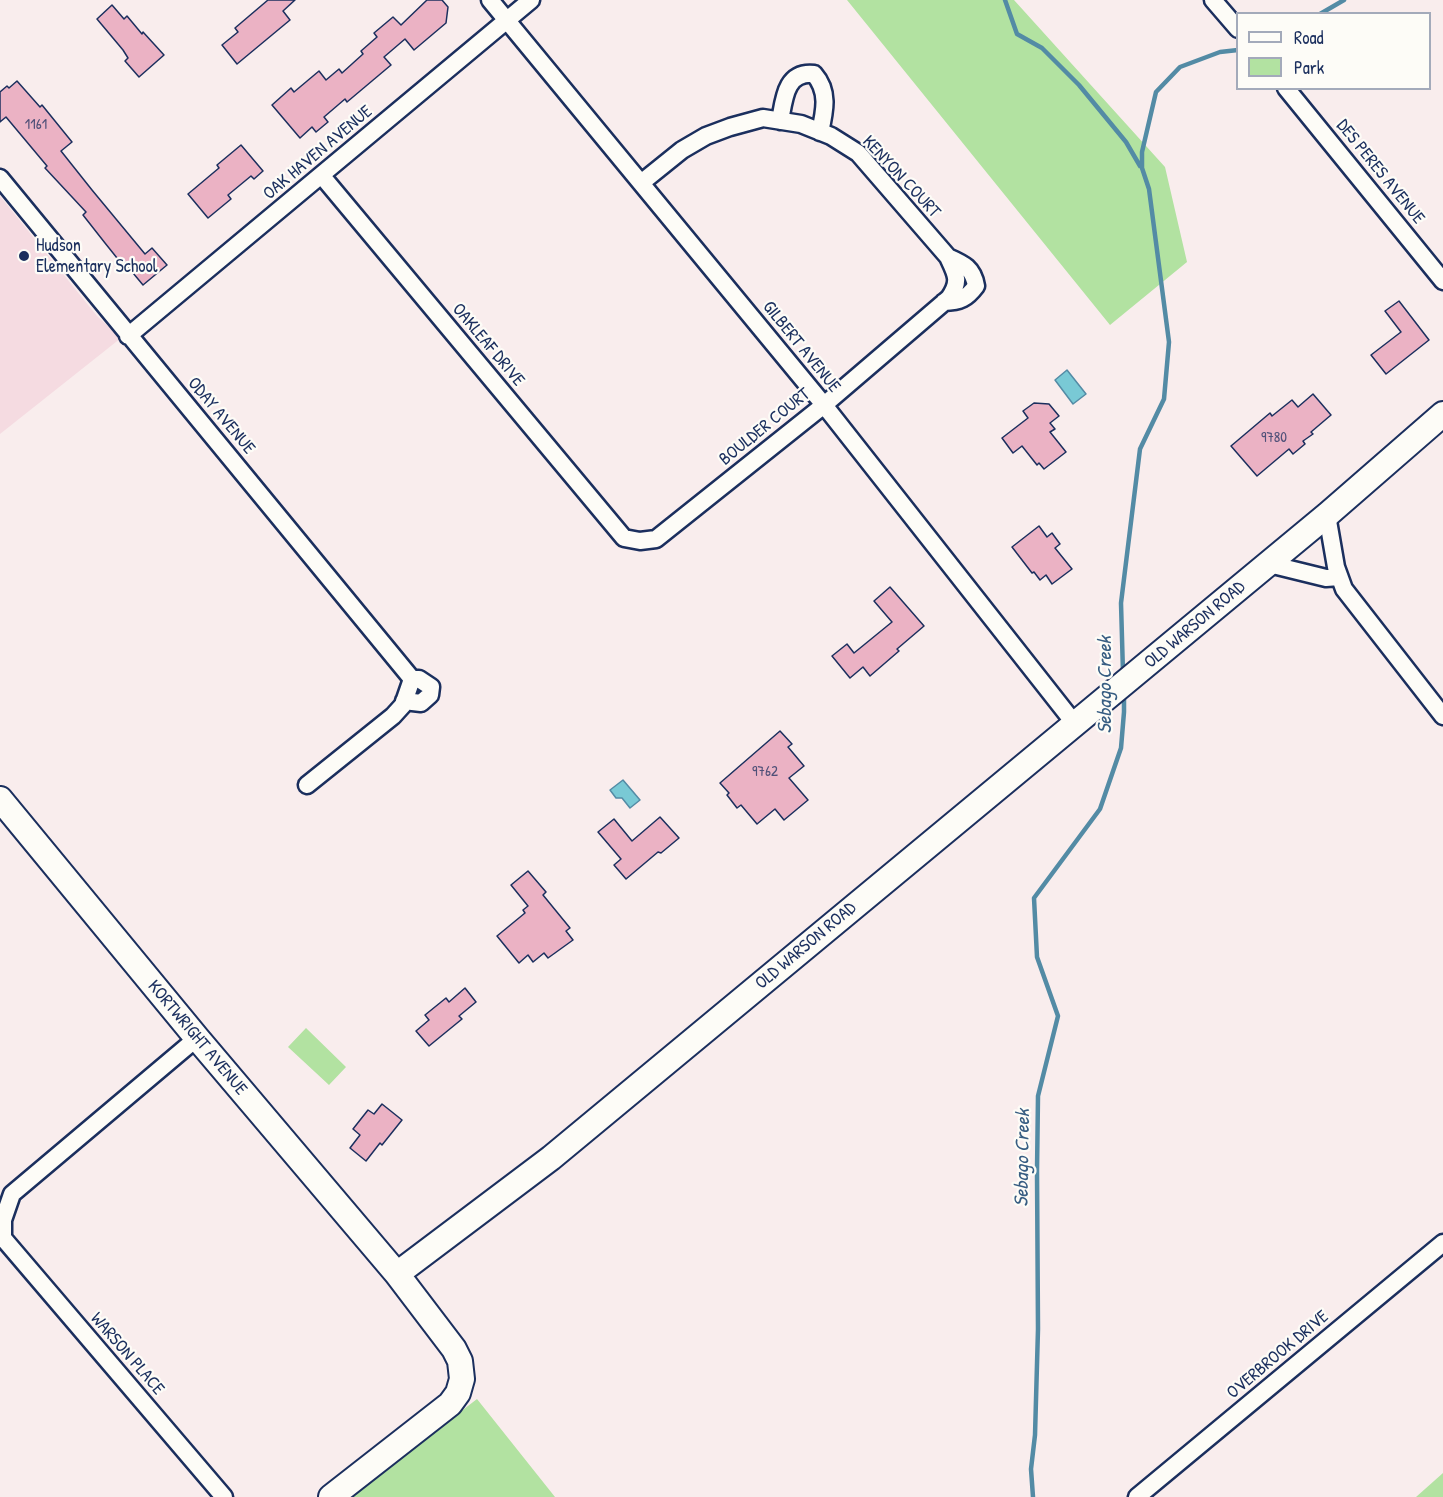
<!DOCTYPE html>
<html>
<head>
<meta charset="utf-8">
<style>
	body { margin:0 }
	#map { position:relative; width:1443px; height:1497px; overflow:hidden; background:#f9eded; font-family:"Patrick Hand",sans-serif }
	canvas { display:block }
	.legend { position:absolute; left:1236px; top:12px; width:195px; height:78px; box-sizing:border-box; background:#fdfcf7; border:2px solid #a3aaba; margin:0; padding:8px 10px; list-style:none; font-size:18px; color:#1b2f5e }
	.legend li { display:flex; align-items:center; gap:12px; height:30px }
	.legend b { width:30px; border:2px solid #a3aaba }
</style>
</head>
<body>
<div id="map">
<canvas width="1443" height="1497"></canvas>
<ul class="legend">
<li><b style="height:8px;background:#fdfcf7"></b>Road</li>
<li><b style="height:16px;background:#b2e2a1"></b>Park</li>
</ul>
</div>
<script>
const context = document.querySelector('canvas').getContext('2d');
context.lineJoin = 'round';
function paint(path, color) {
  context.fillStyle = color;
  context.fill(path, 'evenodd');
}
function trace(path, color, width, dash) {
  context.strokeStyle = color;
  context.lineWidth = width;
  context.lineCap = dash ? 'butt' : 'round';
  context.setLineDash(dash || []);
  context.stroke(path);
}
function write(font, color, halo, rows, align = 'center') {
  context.font = font + ' "Patrick Hand",sans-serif';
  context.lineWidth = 4.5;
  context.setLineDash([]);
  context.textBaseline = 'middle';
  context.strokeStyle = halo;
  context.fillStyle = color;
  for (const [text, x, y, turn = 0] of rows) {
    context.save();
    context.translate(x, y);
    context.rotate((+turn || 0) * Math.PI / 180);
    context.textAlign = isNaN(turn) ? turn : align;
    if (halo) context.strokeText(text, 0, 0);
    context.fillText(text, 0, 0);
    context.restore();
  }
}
paint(new Path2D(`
	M0 196 97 316 121 338 0 434Z`), '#f5dbe1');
paint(new Path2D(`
	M847 0H1014L1165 167 1187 262 1110 325Z
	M306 1028 346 1067 329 1085 288 1047Z
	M477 1399 555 1497H350Z
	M1443 1473V1497H1416Z`), '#b2e2a1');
const water = new Path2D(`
	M1067 370 1086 394 1073 404 1055 380Z
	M623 780 640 800 630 808 622 798H616L610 790Z`);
paint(water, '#79c9d5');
trace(water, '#538ba5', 1.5);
trace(new Path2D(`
	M1005 0 1017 34 1042 48 1079 85 1126 142 1140 166
	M1320 14 1344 0
	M1123 673 1121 603 1140 449 1164 399 1169 342 1149 189 1142 168V152L1156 92 1180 67 1220 52 1238 50
	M1033 1497 1031 1469 1035 1435 1038 1329 1037 1171 1038 1096 1058 1016 1037 957 1034 898 1100 809 1121 748 1124 712V693`), '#538ba5', 4.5);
const building = new Path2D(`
	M268 0H295L283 11 290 20 237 64 222 45 238 32 235 28Z
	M427 0H442L448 7 446 23 414 50 405 39 384 57 391 65 347 102 345 99 324 117 328 122 316 132 312 127 300 138 272 105 291 88 294 92 319 71 326 80 339 69 342 73 363 54 361 51 377 37 374 33 393 17 401 25Z
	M112 5 124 19 127 16 142 34 143 32 164 55 139 77 125 61 128 58 123 50 97 19Z
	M17 81 40 107 42 105 72 142 61 151 92 190 145 254 152 248 167 265 143 285 123 261 121 263 105 243 83 215 86 212 45 168 47 166 6 117 0 122V92L7 86 9 88Z
	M241 145 263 171 254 179 251 176 228 195 231 199 208 218 188 194 219 168 217 165Z
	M1399 301 1429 340 1386 374 1371 355 1401 332 1385 311Z
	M1313 394 1331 415 1311 432 1313 434 1303 441 1305 444 1293 454 1289 449 1257 476 1231 446 1270 413 1272 416 1292 400 1298 407Z
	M1034 403 1049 404 1059 416 1050 423 1055 429 1050 432 1066 452 1044 469 1039 463 1037 465 1022 446 1013 453 1002 438 1028 418 1023 411Z
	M1039 526 1047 537 1052 533 1060 544 1055 548 1072 569 1052 584 1046 575 1040 580 1034 572 1032 573 1012 547Z
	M890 587 924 626 897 649 899 651 870 676 863 667 850 678 832 656 847 644 854 653 892 622 874 601Z
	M780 731 792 744 788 747 804 766 789 778 808 800 784 820 775 809 757 824 741 805 737 808 727 795 729 793 720 783Z
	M660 817 679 838 661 853 658 852 626 879 614 865 621 859 598 832 614 819 632 841Z
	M528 871 546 892 543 895 570 928 566 931 573 940 548 958 544 953 533 962 528 955 519 963 497 936 525 913 523 910 528 906 511 885Z
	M465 988 476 1002 459 1016 462 1019 429 1046 416 1031 429 1020 425 1015 446 998 449 1002Z
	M382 1104 402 1120 382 1145 380 1143 366 1161 350 1148 360 1135 353 1129 368 1110 374 1114Z`);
paint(building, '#ebb2c4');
trace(building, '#1b2f5e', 1.5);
const street = new Path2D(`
	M490 0 824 405 1075 724
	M1213 0 1238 29
	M1286 88 1443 281
	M780 121C784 100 785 71 814 74 829 91 825 110 820 132
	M322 176 624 538 640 541 656 539 824 405 949 298C961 281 956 274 948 257L858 153 831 136 801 124 763 118 730 127 706 136 682 150 641 183
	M0 178 412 679
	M944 302C960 302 967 298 976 286 973 268 964 264 948 257
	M128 336 531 0
	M1327 515 1336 567 1344 589 1443 716
	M1269 564 1326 578 1339 577
	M404 701 421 703 430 695 431 687 419 679H412
	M307 785 393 716 403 705 412 679
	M197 1038 12 1194 3 1220V1238L224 1497
	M1137 1497 1443 1243`);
const secondary = new Path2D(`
	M0 799 197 1038 397 1274 454 1349 460 1361 462 1379 458 1393 450 1404 331 1497
	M397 1274 551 1158 1327 515 1443 414`);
trace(street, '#1b2f5e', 21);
trace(secondary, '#1b2f5e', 28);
trace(street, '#fdfcf7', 16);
trace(secondary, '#fdfcf7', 24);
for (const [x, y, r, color] of [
	[24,256,6,"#1b2f5e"]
]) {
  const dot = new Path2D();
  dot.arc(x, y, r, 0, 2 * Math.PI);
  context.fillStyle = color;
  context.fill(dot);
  trace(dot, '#fdfcf7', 2);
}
write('15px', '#4f5078', null, [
	["1161",36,125],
	["9780",1274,438],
	["9762",765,772]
]);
write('18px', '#1b2f5e', '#fdfcf7', [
	["OAK HAVEN AVENUE",318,153,-40],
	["DES PERES AVENUE",1380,172,51],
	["KENYON COURT",901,177,47],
	["OAKLEAF DRIVE",488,345,50],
	["GILBERT AVENUE",801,347,51],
	["ODAY AVENUE",221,416,50],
	["BOULDER COURT",765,427,-39],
	["OLD WARSON ROAD",1195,625,-40],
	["OLD WARSON ROAD",806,946,-40],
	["KORTWRIGHT AVENUE",197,1038,50],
	["WARSON PLACE",127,1354,49],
	["OVERBROOK DRIVE",1278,1355,-40]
]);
write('18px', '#1b2f5e', '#fdfcf7', [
	["Hudson",36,246],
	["Elementary School",36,267]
], 'left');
write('italic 20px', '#375d82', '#fdfcf7', [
	["Sebago Creek",1106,685,-90],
	["Sebago Creek",1023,1158,-89]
]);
</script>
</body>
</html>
